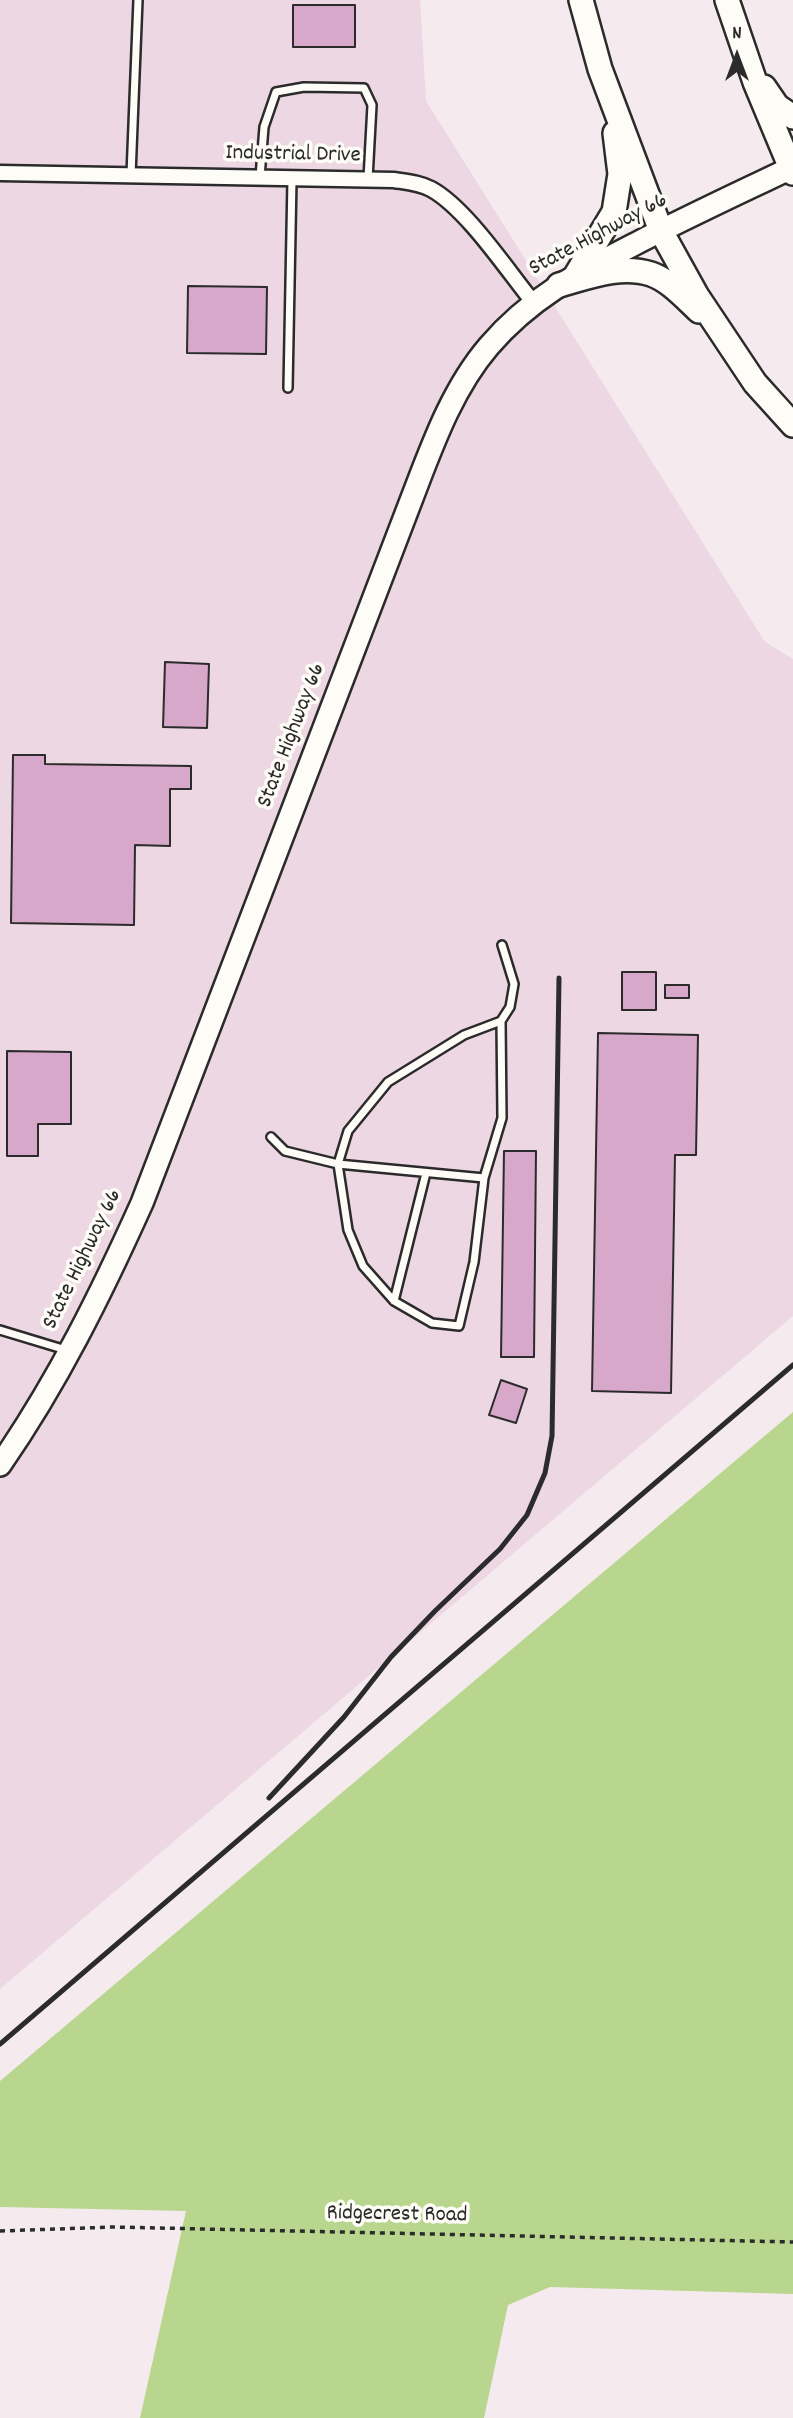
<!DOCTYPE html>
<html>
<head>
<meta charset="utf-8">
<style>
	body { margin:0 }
	#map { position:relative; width:793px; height:2418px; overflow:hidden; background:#f5ebee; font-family:Dekko,sans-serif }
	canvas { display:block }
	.north { position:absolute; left:702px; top:21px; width:70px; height:70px; -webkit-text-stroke:5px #fdfcf7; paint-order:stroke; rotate:0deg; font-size:19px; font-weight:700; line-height:28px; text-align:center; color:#2b2b2b }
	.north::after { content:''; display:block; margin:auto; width:24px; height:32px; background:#2b2b2b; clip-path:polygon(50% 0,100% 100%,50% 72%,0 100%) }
</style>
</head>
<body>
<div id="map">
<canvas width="793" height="2418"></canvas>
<div class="north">N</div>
</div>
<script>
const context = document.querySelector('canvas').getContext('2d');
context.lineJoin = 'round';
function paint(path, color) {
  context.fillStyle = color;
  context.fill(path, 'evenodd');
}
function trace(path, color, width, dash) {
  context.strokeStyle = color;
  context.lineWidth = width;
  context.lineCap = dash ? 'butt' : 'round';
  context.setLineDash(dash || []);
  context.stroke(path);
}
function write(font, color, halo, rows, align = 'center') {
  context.font = font + ' Dekko,sans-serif';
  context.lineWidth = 7;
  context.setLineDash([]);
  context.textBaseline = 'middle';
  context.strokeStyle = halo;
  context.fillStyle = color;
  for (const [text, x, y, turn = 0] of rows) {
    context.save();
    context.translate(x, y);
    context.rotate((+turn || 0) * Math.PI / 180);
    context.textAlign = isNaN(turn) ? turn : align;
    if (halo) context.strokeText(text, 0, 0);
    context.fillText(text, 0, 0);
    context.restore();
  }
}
paint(new Path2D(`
	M0 0H420L426 101 765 642 793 659V1316L0 1989Z`), '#ecd7e3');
paint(new Path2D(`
	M793 1412V2294L550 2287 508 2305 484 2418H140L186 2211 0 2207V2081Z`), '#b9d68e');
const building = new Path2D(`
	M293 5H355V47H293Z
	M188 286 267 287 266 354 187 353Z
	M165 662 209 664 207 728 163 727Z
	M13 755H45V764L191 766V789H170V846L135 845 134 925 11 923Z
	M622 972H656V1010H622Z
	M665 985H689V998H665Z
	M598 1033 698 1035 696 1155H675L671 1393 592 1391Z
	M7 1051 71 1052V1124H38V1156H7Z
	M504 1151H536L534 1357H501Z
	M501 1380 527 1389 516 1423 489 1415Z`);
paint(building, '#d7a8c9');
trace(building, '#2b2b2b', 2);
const service = new Path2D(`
	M131 175 138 0
	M260 177 264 127 276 92 304 87 364 88 372 105 368 179
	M288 388 292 179
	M271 1137 285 1151 338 1164 484 1178 474 1262 459 1326 432 1323 394 1301 363 1266 348 1230 338 1164 348 1131 388 1082 464 1035 501 1021 510 1007 514 984 502 945
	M484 1178 502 1118 501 1021
	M394 1301 426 1173
	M0 1330 66 1350`);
const minor = new Path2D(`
	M0 173 394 180C407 182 420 183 431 189 466 208 507 270 533 302`);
const primary = new Path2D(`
	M0 1465C57 1383 101 1294 142 1203L412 498C432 446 452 389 489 346 532 296 579 273 637 243 687 217 739 193 791 168`);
const trunk = new Path2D(`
	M581 0 600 69 661 231 697 296 755 383 793 425
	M727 0 755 82 793 173
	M764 87 777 106 793 117
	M576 275 614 212 620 174 615 133
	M559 285C588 277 621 264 651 274 669 280 685 298 699 311`);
trace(service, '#2b2b2b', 12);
trace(minor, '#2b2b2b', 19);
trace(primary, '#2b2b2b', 26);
trace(trunk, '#2b2b2b', 28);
trace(new Path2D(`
	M0 2231 113 2227 793 2242`), '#2b2b2b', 3.5, [5, 5]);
trace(service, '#fdfcf7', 7);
trace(minor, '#fdfcf7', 14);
trace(primary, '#fdfcf7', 21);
trace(trunk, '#fdfcf7', 23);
trace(new Path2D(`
	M269 1798 344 1717 391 1657 435 1611 500 1549 527 1515 545 1473 552 1436 559 978
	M0 2044 793 1365`), '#2b2b2b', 5);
write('23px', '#2b2b2b', '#fdfcf7', [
	["Industrial Drive",293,156,1],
	["State Highway 66",599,236,-28],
	["State Highway 66",293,736,-69],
	["State Highway 66",84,1260,-64],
	["Ridgecrest Road",397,2216,1]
]);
</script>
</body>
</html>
